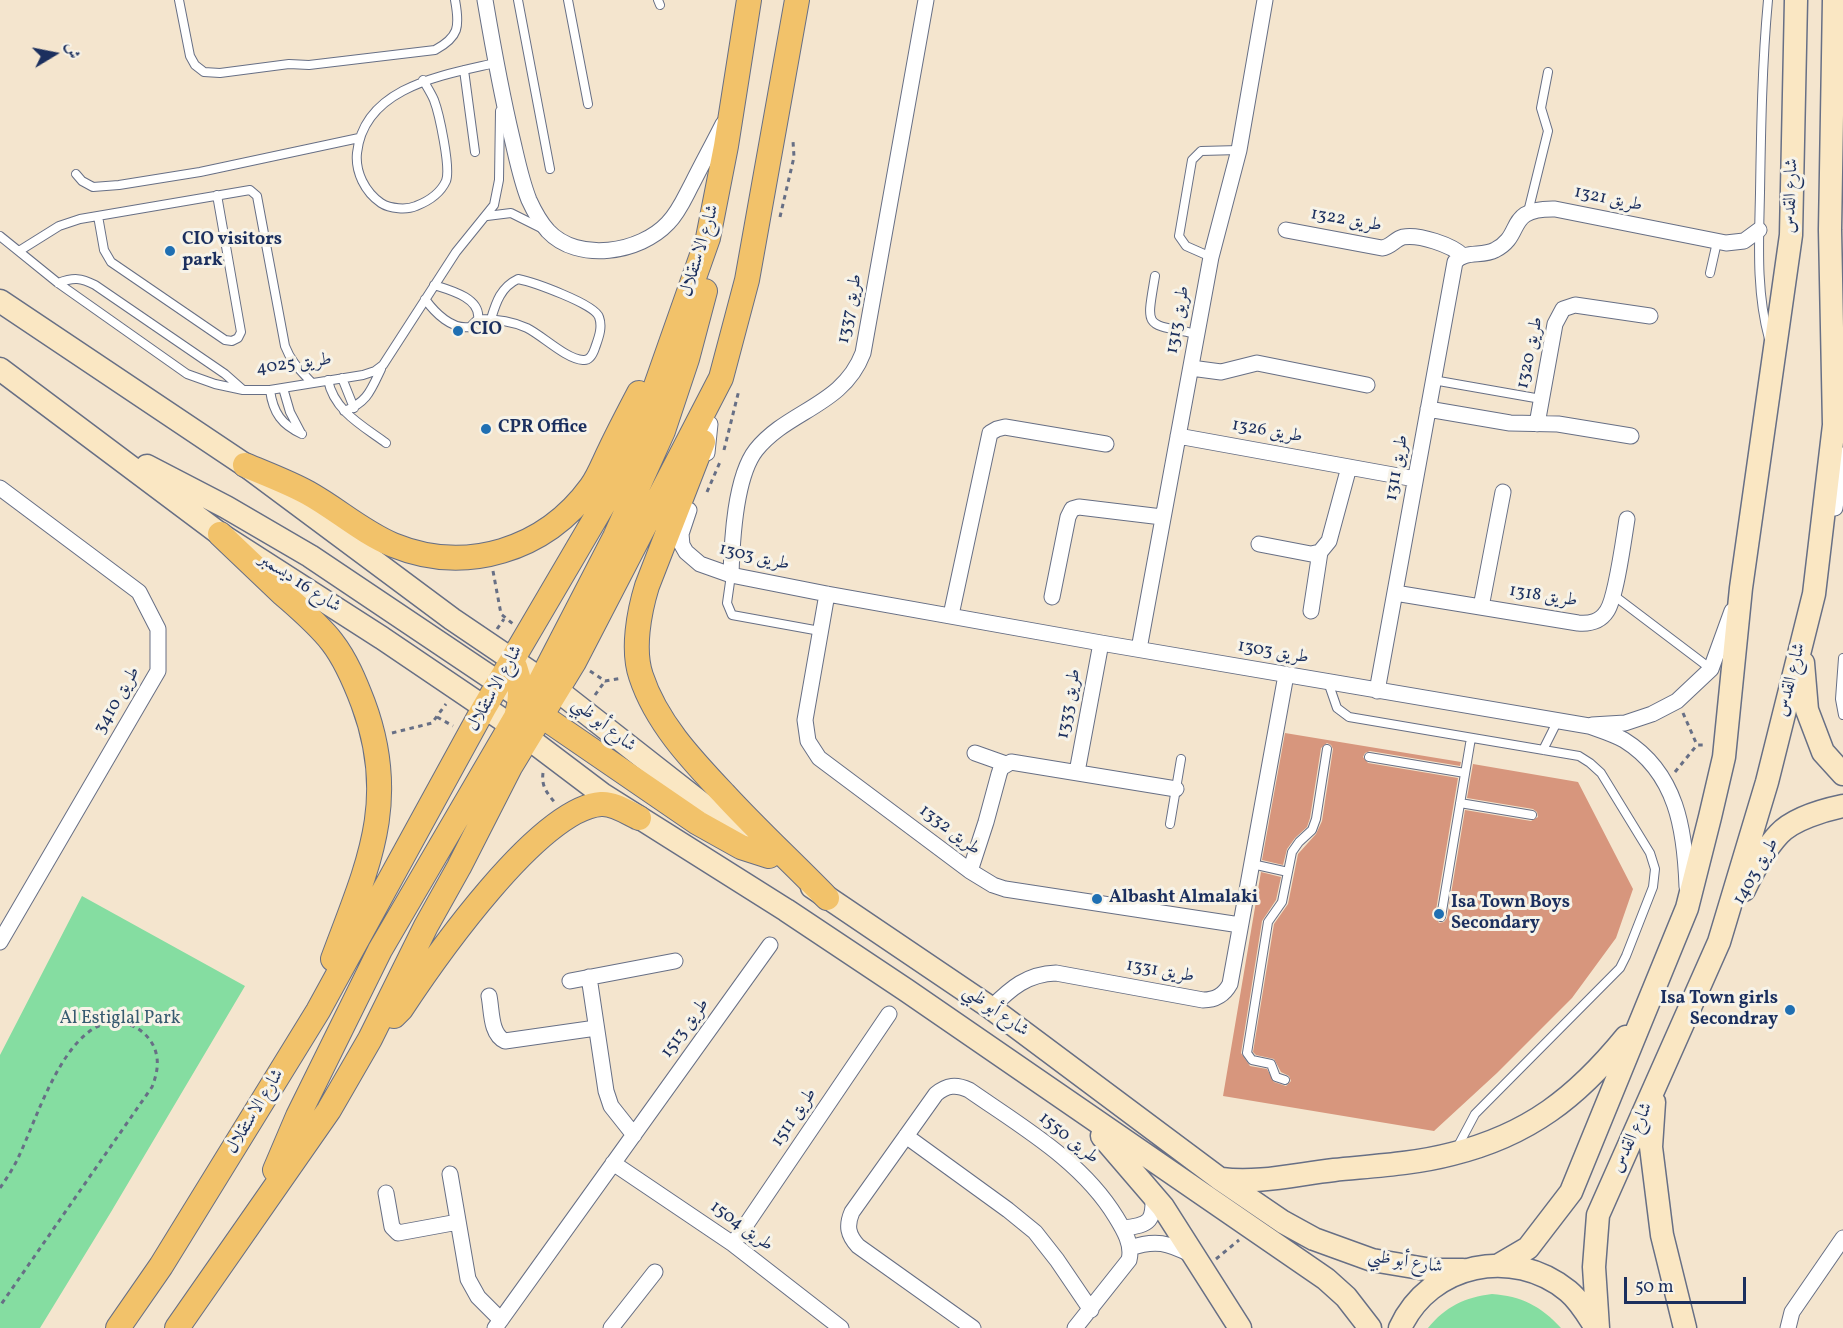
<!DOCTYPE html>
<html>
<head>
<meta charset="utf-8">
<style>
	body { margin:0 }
	#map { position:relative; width:1843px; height:1328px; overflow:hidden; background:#f4e5ce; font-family:Vollkorn,Amiri,serif }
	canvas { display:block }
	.north { position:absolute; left:24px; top:24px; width:60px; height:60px; -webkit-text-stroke:4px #f7f3e8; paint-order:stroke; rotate:80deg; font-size:16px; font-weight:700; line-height:24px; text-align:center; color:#1b2f5e }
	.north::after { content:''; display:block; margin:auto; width:21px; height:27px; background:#1b2f5e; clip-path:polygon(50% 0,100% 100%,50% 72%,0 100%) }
	.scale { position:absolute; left:1624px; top:1277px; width:122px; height:27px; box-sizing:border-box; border:3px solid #1b2f5e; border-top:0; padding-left:8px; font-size:18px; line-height:21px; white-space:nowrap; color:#1b2f5e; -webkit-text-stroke:4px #f7f3e8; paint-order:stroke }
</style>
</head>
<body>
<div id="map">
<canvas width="1843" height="1328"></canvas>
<div class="north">ش</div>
<div class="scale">50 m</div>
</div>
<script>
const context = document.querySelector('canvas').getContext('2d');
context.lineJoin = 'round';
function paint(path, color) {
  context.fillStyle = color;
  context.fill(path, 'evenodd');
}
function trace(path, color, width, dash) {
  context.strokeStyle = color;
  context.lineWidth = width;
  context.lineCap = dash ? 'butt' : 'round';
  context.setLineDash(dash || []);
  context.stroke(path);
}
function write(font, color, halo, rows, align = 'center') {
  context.font = font + ' Vollkorn,Amiri,serif';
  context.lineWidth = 6;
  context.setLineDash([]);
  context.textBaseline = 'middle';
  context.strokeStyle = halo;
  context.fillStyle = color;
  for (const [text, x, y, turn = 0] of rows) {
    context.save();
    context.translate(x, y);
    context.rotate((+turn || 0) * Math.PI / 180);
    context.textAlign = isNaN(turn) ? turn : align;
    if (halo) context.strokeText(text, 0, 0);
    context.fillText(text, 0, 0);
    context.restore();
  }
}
paint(new Path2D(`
	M82 896 245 986 111 1212 40 1328H0V1055Z
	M1492 1294C1521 1296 1541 1306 1561 1328H1428C1445 1307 1465 1297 1492 1294Z`), '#85dda1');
paint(new Path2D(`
	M1285 733 1461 762 1460 766 1370 751 1365 753 1363 757 1368 763 1458 778 1435 916 1439 923 1444 922 1447 918 1465 810 1531 821 1538 817 1537 812 1533 809 1467 798 1473 764 1578 782 1633 889 1616 938 1572 998 1497 1073 1434 1131 1223 1096 1261 872 1281 877 1276 900 1262 921 1241 1053 1250 1066 1267 1069 1274 1082 1286 1086 1291 1081 1289 1076 1281 1072 1274 1059 1256 1055 1253 1052 1274 924 1288 904 1298 854 1316 834 1322 821 1333 749 1331 745 1327 743 1321 748 1310 818 1307 827 1295 838 1287 849 1283 865 1262 860Z`), '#d7967d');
const lane = new Path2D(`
	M179 0 190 56 195 65 204 72 220 73 289 64 309 65 435 50C459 37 460 27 455 0
	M518 0 550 169
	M568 0 588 104
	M658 0 660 5
	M1768 0C1762 64 1761 129 1760 193 1759 242 1756 291 1769 339
	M464 70 475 152
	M423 80C427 87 431 93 434 100 439 113 451 168 446 181 440 194 429 201 416 206 407 210 390 209 381 203 365 192 355 172 357 153 364 87 443 75 495 63
	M76 174 82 181 93 187 119 185 200 172 359 138
	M1528 212 1548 131 1541 108 1548 72
	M98 216 104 250 111 262 225 340 232 341 238 338 241 332 217 195
	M487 216 511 213 541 228
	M0 236 58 283 187 374 215 384 243 390H270L363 375 375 371 383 365 456 252 494 205 499 180 500 111
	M19 251 59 226 80 219 250 190 257 196 285 346C291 362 301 371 312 383
	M1211 257 1186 246 1179 236 1192 160 1201 151 1239 150
	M1710 273 1717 242
	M1155 276C1146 330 1144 323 1197 334
	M58 283C74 277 81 278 95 285L225 374 242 389
	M425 299C435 313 452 330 470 327L478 319C481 298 450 290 434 285
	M478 319C495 319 512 321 527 328 543 336 566 359 583 360 590 361 593 354 595 348 598 339 603 328 599 317 595 304 533 282 518 279 501 287 496 302 491 319
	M342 378 354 408
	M328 380C334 411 363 426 386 443
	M1433 380 1541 399
	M283 388 290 412 301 433
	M270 390C273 413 282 425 302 434
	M344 411C367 403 371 390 381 369
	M731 575 727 603 732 615 820 631
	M1612 594 1711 669
	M1843 658 1840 699 1843 715
	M1328 682 1337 708 1349 717 1579 756 1590 763 1601 773 1650 853 1655 869 1653 887 1626 956 1620 968 1475 1114 1458 1146
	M1543 750 1558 720
	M1369 757 1465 773
	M1460 803 1532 815
	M1170 824 1181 759
	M1252 864 1288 872
	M1441 917 1471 738
	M1285 1080 1276 1077 1271 1064 1252 1060 1247 1053 1268 922 1282 902 1292 852 1299 842 1312 830 1316 819 1327 749`);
const street = new Path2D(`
	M485 0C493 47 501 92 512 138 517 159 521 180 529 200 534 211 540 222 548 231 578 263 640 253 668 223 679 212 685 197 692 184 702 164 713 144 723 124
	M1286 230 1382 248C1391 247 1395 239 1403 237 1419 234 1452 245 1463 256
	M1191 368 1221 372 1257 363 1367 385
	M1428 409 1510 423 1558 424 1631 436
	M1537 424 1555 324 1563 309 1575 305 1650 316
	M1178 436 1415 479
	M707 453 710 424
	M0 488 139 592 158 629V671L0 942
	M1835 508 1843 455
	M689 510 681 534 682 545 686 552 700 564 731 575 827 594 1101 643 1589 726C1600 730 1613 734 1624 740 1677 773 1685 830 1687 887
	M1259 544 1311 554 1320 552 1329 541 1349 467
	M731 575C732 540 735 477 756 450 788 410 843 406 863 353L926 0
	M1395 593 1578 623C1590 624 1600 622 1607 611 1616 598 1624 537 1627 519
	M827 594 805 720 808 741 819 758 970 871 993 885 1005 889 1240 925
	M1052 597 1068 517 1072 509 1079 507 1162 517
	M1481 607 1503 492
	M1311 611 1320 552
	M951 615 990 433 997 429 1005 427 1106 444
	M1139 649 1211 257 1239 150 1265 0
	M1377 691 1455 262C1465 250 1482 257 1495 250 1525 235 1504 208 1555 209L1726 243 1744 241 1759 230
	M1592 725 1625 723 1652 714 1677 701 1711 669 1732 611
	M975 753 1006 764
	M1077 772 1101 643
	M970 871 986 822 999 774 1001 768 1011 762 1176 789
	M589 977 606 1091 611 1106 634 1135
	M570 981 675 961
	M489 996C492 1010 490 1034 505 1041L596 1028
	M991 1008C1011 988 1027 974 1056 973L1203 1000C1216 1000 1224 995 1230 984L1286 675
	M906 1136 1008 1210 1035 1232 1057 1260 1091 1310
	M613 1163 733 1244 841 1328
	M450 1174 468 1279 478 1297 501 1320
	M386 1193 392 1227 398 1233 458 1222
	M1123 1228C1151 1225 1154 1221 1153 1193
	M733 1244 889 1014
	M1130 1248C1156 1239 1168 1243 1192 1255
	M495 1328 770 945
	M611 1328 655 1272
	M973 1328 858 1246C848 1235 846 1226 852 1212L936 1094C947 1085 956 1084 969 1090 1022 1127 1082 1161 1116 1217 1124 1230 1133 1245 1129 1260L1075 1328
	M1788 1328 1792 1312 1843 1238`);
const secondary = new Path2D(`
	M0 301 245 465 452 619 557 690 761 850
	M0 369 220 534 382 638 512 726 602 794 786 910 906 990 1326 1279 1346 1297 1370 1328
	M147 466 226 507 310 556 514 693
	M1803 663 1807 710 1823 752 1843 774
	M812 887 991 1008 1220 1179 1283 1222 1314 1239 1372 1260 1432 1270H1463
	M1744 890C1753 871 1765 849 1779 834 1793 819 1824 810 1843 806
	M1654 1102 1651 1147 1662 1235 1685 1328
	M1102 1136 1163 1207 1240 1328
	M1221 1179C1258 1184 1297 1174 1334 1170 1373 1166 1414 1164 1452 1154 1529 1135 1577 1097 1626 1037
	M1499 1265 1528 1248 1571 1192 1687 908 1710 817 1724 757 1741 588 1791 235 1796 0
	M1400 1328C1430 1263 1513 1246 1568 1291 1580 1301 1588 1315 1596 1328
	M1598 1328 1594 1267 1598 1215 1719 942 1767 782 1814 594 1834 425 1830 230 1834 0`);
const primary = new Path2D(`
	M703 442 647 586C639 612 632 650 641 676 656 722 691 759 724 794 757 830 793 863 827 898
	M245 465C266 474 288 482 308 493 337 509 362 532 393 545 466 575 545 550 591 487 599 476 604 462 610 450 619 431 629 412 639 393
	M220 534C241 554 262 574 283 594 300 609 318 624 332 642 346 660 355 682 363 703 400 802 367 867 333 959
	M528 711 542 716 698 823 741 847 769 856
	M530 718 541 680 615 537 663 431 687 359 705 291
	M394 1016 401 1009C434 959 539 808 601 804 614 803 628 813 639 818
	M275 1170 298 1116 380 950 516 717C523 697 521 679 512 660
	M118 1328 161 1266 318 1011 484 708 609 495 646 414 708 238 726 146 749 0
	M177 1328 329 1110 370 1039 426 926 459 867 510 767 574 662 721 378 747 280 797 0`);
trace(lane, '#676f85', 10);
trace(street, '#676f85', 17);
trace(secondary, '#676f85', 25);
trace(primary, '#676f85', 26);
trace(new Path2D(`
	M780 217 794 157 793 141
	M724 450 739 390
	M707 492 720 462
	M493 571 501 614 513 624
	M497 629 504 619
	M590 671 605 681 622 678
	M595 695 605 681
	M1683 713 1697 745
	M437 717 453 726
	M392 733 432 723 446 704
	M1675 772 1697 745H1706
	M543 773C541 787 548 794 556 804
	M0 1188C7 1178 14 1167 19 1156 37 1119 68 1013 122 1023 136 1025 148 1034 154 1047 160 1061 157 1074 152 1087L0 1306
	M1216 1259 1239 1240`), '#676f85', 3, [4.5, 4.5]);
trace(lane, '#fff', 8);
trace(street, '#fff', 15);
trace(secondary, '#fae7c3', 22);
trace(primary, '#f2c26a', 24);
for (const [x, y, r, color] of [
	[170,251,6,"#1f6fb2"],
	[458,331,6,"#1f6fb2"],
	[486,429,6,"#1f6fb2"],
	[1097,899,6,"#1f6fb2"],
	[1439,914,6,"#1f6fb2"],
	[1790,1010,6,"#1f6fb2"]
]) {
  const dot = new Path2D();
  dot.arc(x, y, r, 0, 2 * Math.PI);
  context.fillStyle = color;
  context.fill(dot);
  trace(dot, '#f7f3e8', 2);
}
write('18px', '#1b2f5e', '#f7f3e8', [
	["شارع القدس",1792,196,-88],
	["طريق 1321",1608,200,12],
	["طريق 1322",1346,221,10],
	["شارع الاستقلال",701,251,-73],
	["طريق 1337",851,309,-79],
	["طريق 1313",1179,320,-80],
	["طريق 1320",1531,353,-78],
	["طريق 4025",294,365,-7],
	["طريق 1326",1267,432,10],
	["طريق 1311",1398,468,-80],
	["طريق 1303",754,558,13],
	["شارع 16 ديسمبر",299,584,33],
	["طريق 1318",1543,597,9],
	["طريق 1303",1273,653,10],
	["شارع القدس",1792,680,-76],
	["شارع الاستقلال",496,689,-61],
	["طريق 3410",118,701,-60],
	["طريق 1333",1070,704,-80],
	["شارع أبو ظبي",603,726,38],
	["طريق 1332",949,831,37],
	["طريق 1403",1757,872,-60],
	["طريق 1331",1160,972,10],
	["شارع أبو ظبي",995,1012,35],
	["طريق 1513",686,1029,-54],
	["شارع الاستقلال",256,1112,-59],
	["طريق 1511",795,1118,-56],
	["شارع القدس",1633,1138,-65],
	["طريق 1550",1068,1139,39],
	["طريق 1504",741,1227,36],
	["شارع أبو ظبي",1405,1263,9]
]);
write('bold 18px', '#1b2f5e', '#f7f3e8', [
	["CIO visitors",182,241],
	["park",182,262],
	["CIO",470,331],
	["CPR Office",498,429],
	["Albasht Almalaki",1109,899],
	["Isa Town Boys",1451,904],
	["Secondary",1451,925],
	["Isa Town girls",1778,1000,"right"],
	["Secondray",1778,1021,"right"]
], 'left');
write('18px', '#365a6f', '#f7f3e8', [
	["Al Estiglal Park",120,1020]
]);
</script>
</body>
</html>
